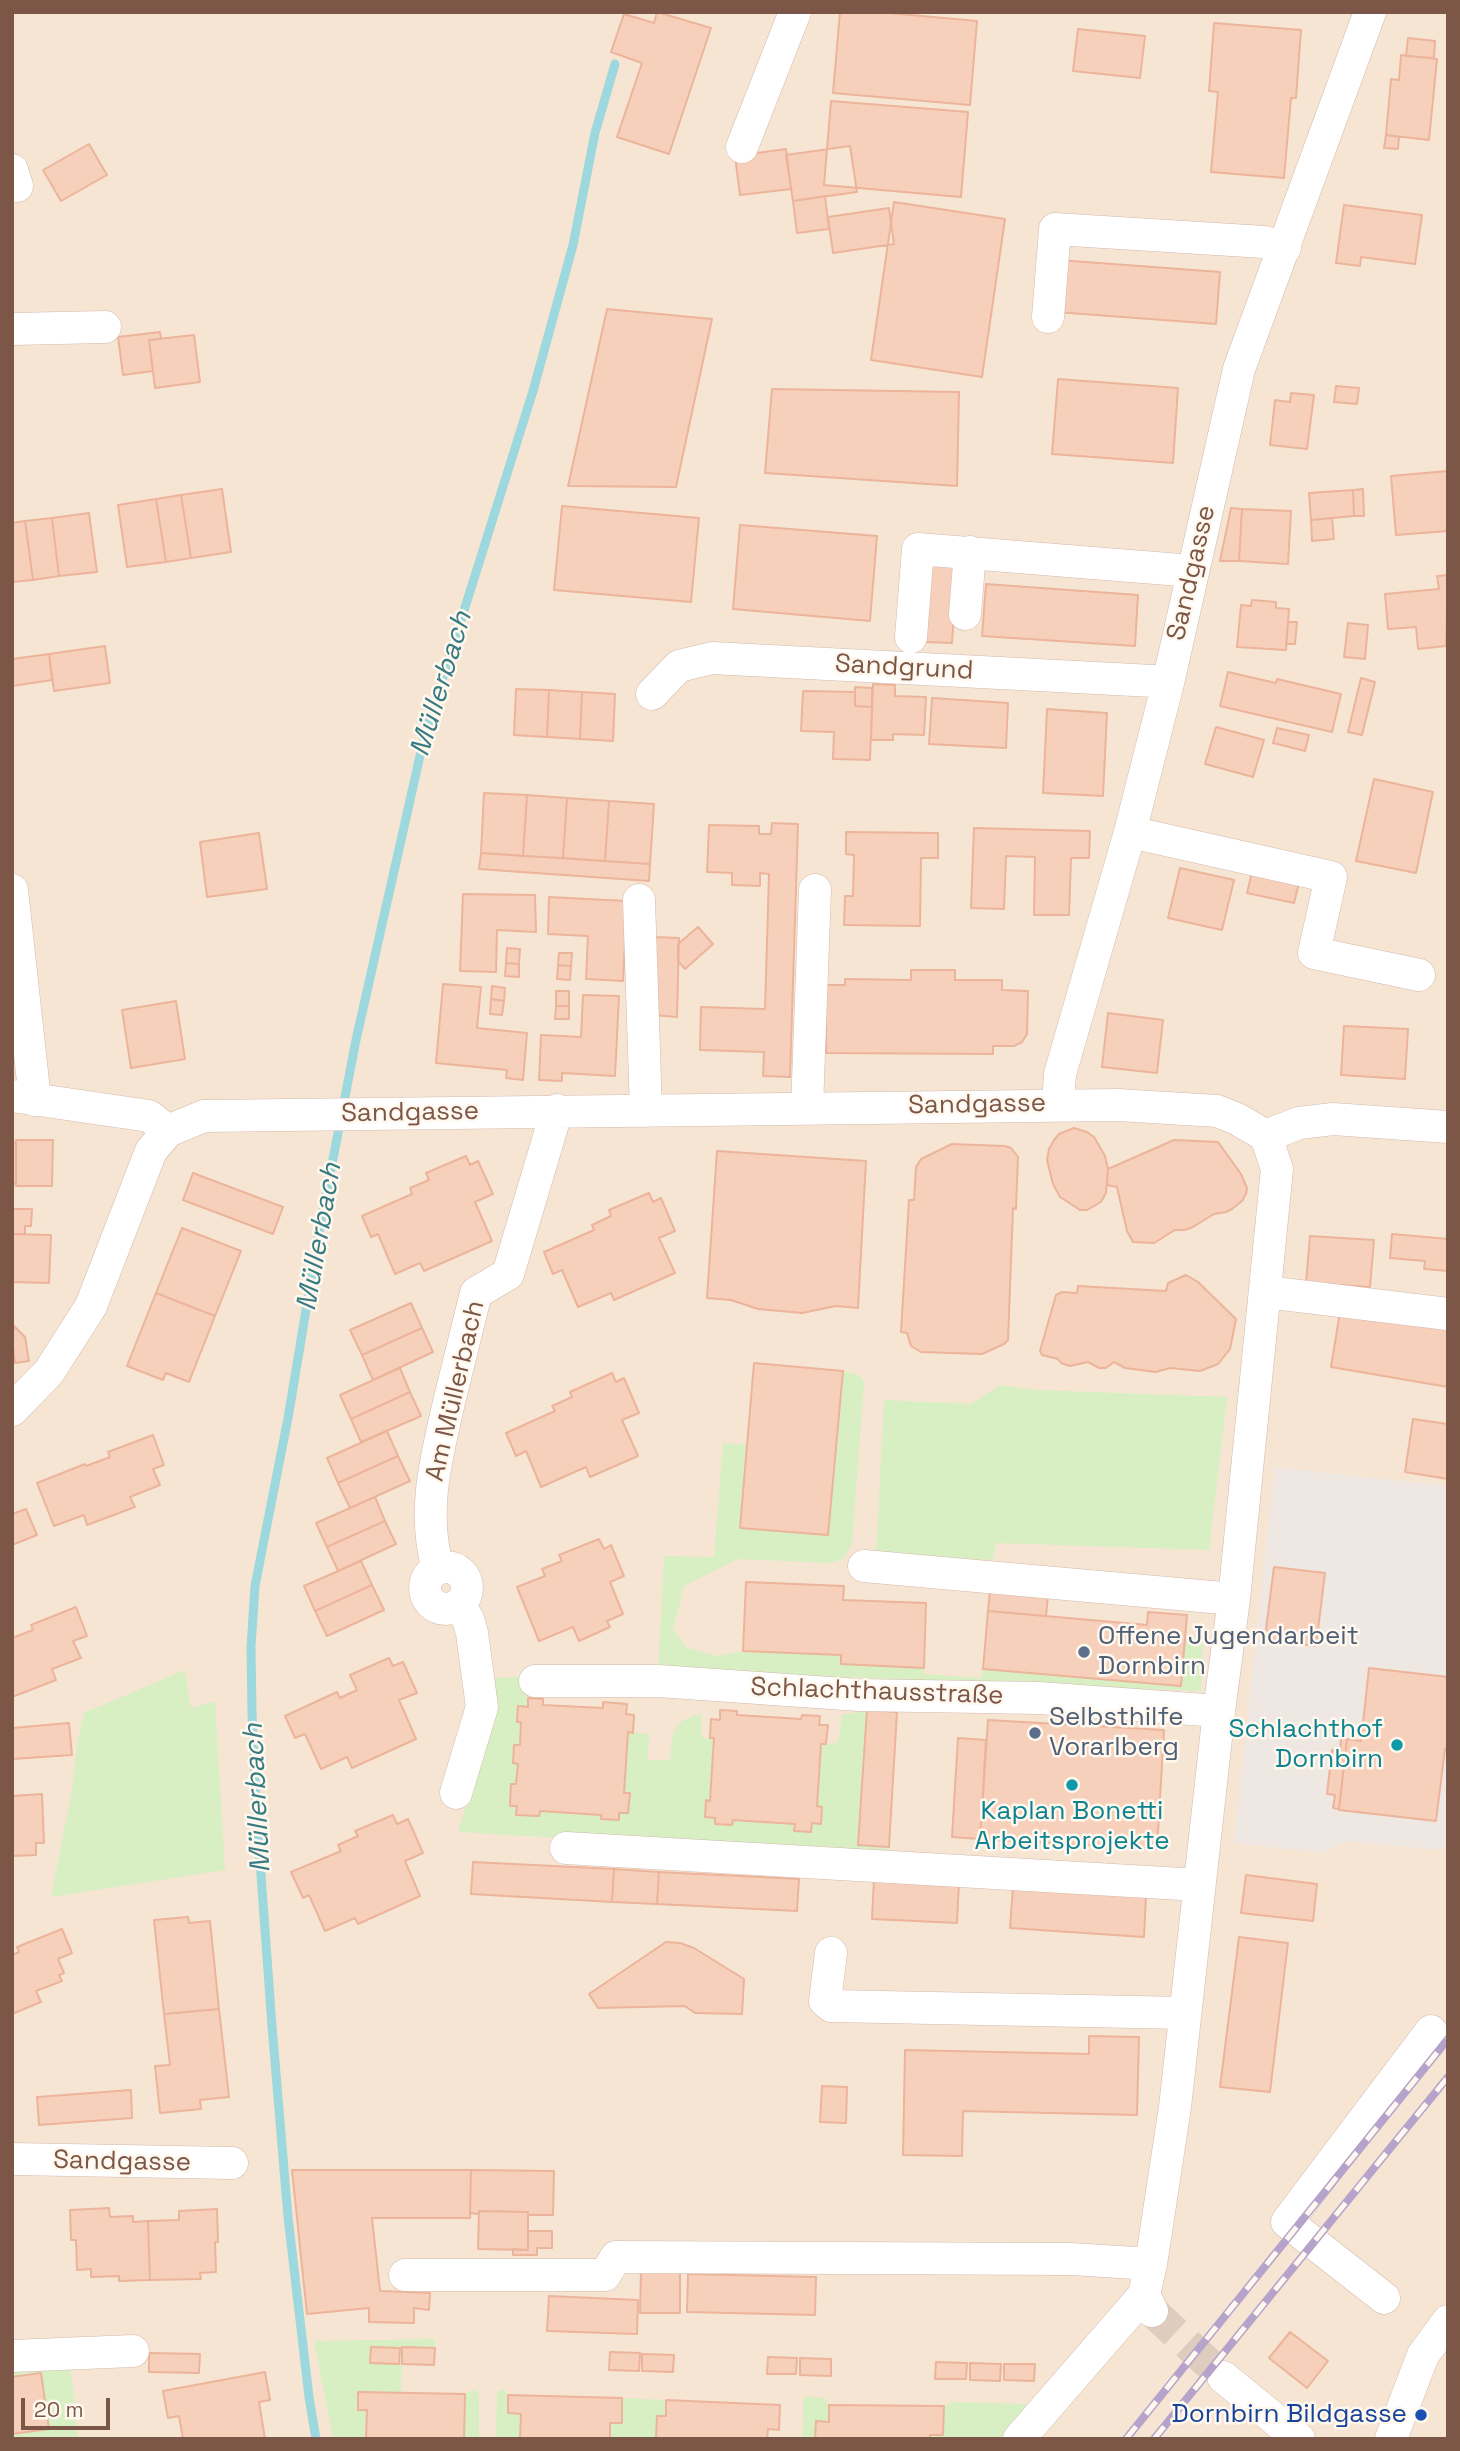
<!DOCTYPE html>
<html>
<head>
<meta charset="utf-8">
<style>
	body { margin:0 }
	#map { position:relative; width:1460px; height:2451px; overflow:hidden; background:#fff4e7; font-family:"Space Grotesk",sans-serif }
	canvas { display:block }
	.frame { position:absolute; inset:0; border:14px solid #7c5747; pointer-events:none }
	.scale { position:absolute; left:21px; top:2398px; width:89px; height:32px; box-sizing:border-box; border:4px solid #7c5747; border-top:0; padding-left:9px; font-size:21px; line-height:24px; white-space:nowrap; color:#7c5747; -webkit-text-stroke:5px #fff8ef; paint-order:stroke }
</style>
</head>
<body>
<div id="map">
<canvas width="1460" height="2451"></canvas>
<div class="frame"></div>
<div class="scale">20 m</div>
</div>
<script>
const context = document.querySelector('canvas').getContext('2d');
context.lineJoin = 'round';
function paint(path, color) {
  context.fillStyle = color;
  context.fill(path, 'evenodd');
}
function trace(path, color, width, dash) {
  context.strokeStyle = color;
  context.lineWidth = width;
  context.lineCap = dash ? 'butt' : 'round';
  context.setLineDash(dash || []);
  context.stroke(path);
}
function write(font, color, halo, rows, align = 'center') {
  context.font = font + ' "Space Grotesk",sans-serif';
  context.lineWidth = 5;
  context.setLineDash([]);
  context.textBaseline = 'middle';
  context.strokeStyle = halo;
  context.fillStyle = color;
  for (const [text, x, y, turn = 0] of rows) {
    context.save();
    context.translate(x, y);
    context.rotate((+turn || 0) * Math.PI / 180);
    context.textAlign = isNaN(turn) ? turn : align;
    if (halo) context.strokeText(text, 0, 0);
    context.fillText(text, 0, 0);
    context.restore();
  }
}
paint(new Path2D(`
	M12 12H1448V2439H12Z`), '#f7e5d4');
paint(new Path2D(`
	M1275 1467 1448 1486V1847L1437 1850 1347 1841 1321 1853 1234 1843Z`), '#efe7e1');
paint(new Path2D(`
	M843 1371 859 1375 864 1382 852 1544 844 1558 831 1563 738 1559 684 1586 673 1629 687 1648 718 1656 743 1651 841 1655V1664L924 1668V1674L981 1678 983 1669 1185 1636H1203L1201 1691 658 1670 664 1556 714 1557 723 1443 748 1445 740 1528 828 1535Z
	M1000 1385 1036 1390 1227 1397 1209 1550 996 1543 993 1560 876 1556 884 1400 971 1404Z
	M185 1670 191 1708 215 1701 225 1870 51 1897 72 1790 77 1745 84 1713Z
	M530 1676 517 1806 619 1812 628 1732 649 1734 648 1760H670C673 1731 671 1722 701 1713L702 1738 826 1744 838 1743 842 1715 867 1710 858 1845 889 1847 887 1857 458 1832 467 1803 463 1797 496 1678Z
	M435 2339 434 2365 402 2364 401 2393 359 2392 358 2410H367L366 2439H333L314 2341Z
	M70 2361 78 2439H12V2434L49 2428 41 2373 12 2377V2364Z
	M476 2389 479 2395V2439H464L465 2394Z
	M503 2389 508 2395V2413L521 2414 520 2439H496L497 2392Z
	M806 2396 824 2398 829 2405V2422H816L815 2439H803V2401Z
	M622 2398 666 2400V2416H657L656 2439H610V2423H622Z
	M953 2402 1029 2404 1001 2439H930L944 2406Z`), '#d7efc3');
trace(new Path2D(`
	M316 2439 309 2397 288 2217 272 2026 257 1820 252 1713 251 1647 255 1586 288 1418 320 1226 356 1040 424 738 533 391 573 245 595 133 615 64`), '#9dd8de', 9);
const building = new Path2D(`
	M657 12 711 28 669 154 617 137 642 63 611 52 624 14 654 23Z
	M840 12H878L977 21 970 105 833 93Z
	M1214 23 1301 30 1296 98H1291L1284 178 1211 172 1218 92 1209 91Z
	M1078 29 1145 36 1140 78 1073 71Z
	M1408 38 1435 41 1434 58 1406 56Z
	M1401 55 1437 59 1429 140 1386 135 1391 79 1399 80Z
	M831 101 968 112 961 197 824 185Z
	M1386 135 1399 137 1398 149 1384 148Z
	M89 144 107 175 61 201 43 170Z
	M850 146 857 192 793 201 786 155Z
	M786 149 791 189 740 195 735 156Z
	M825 196 829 229 797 233 793 201Z
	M894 202 1005 219 982 377 871 360Z
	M1344 205 1422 215 1415 264 1361 257 1360 266 1336 263Z
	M889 208 894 244 833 253 828 217Z
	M1059 260 1220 272 1216 324 1056 312Z
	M607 309 712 319 676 487 568 486Z
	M160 332 161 339 149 340 153 371 123 375 118 337Z
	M194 335 200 382 155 388 149 340Z
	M1058 379 1178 388 1173 463 1052 454Z
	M1336 386 1359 388 1357 404 1334 402Z
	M772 389 959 392 957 486 765 473Z
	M1291 393 1314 395 1307 449 1270 445 1275 400 1290 402Z
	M1448 471V531L1396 535 1391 476Z
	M222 489 231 552 191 558 181 495Z
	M1363 489 1364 516H1354L1353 490Z
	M1353 490 1354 516 1311 520 1309 493Z
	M181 495 191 558 166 562 156 499Z
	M156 499 166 562 127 567 118 505Z
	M562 506 699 518 691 602 554 590Z
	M1231 508 1242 509 1239 561H1220Z
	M1242 509 1291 511 1288 564 1239 561Z
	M89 513 97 572 59 576 52 518Z
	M52 518 59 576 33 580 25 521Z
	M1332 518 1334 539 1312 541 1311 520Z
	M25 521 33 580 12 582V523Z
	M740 525 877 536 870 621 733 609Z
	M930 564 957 566 952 643 925 642Z
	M1448 575 1446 646 1418 649 1416 627 1388 629 1385 594 1439 589 1437 576Z
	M986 584 1138 595 1135 646 982 636Z
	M1252 600 1276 602V608L1289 609 1286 650 1237 647 1241 605 1251 606Z
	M1288 622H1297L1295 644H1286Z
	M1348 623 1368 625 1365 659 1344 657Z
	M105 646 110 683 54 691 49 654Z
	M49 654 52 680 12 686V659Z
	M1228 672 1276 683 1277 679 1341 694 1332 732 1220 706Z
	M1361 678 1375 682 1362 735 1348 732Z
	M873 684 895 685V696L926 697 924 735 893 734V740H871Z
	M855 687 872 688V707L855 706Z
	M516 689 549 690 547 737 514 735Z
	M549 690 582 692 580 739 547 737Z
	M803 691 855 692V706L872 707 870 760 833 759 834 732 801 731Z
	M582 692 615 694 613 741 580 739Z
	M932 698 1008 703 1006 748 929 744Z
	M1047 709 1107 713 1103 796 1043 793Z
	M1216 727 1264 740 1253 777 1205 764Z
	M1277 728 1309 735 1305 751 1273 743Z
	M1374 779 1433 792 1416 873 1356 861Z
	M484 793 527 795 523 856 481 853Z
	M527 795 567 798 563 858 523 856Z
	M567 798 609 801 605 861 563 858Z
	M609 801 654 804 650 864 605 861Z
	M772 823 798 824 790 1077 763 1076 764 1052 700 1050 701 1007 765 1009 769 874 760 873V886L732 885V873L707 872 709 825 759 826V834H771Z
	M974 828 1090 831 1089 858H1071L1069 915H1034L1035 857 1006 856 1004 909 971 908Z
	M846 832 938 833V858H921L920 926 844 925 845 896H853L854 855 846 854Z
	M259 833 267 889 207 897 200 842Z
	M481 853 650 864 649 881 479 869Z
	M1180 868 1234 880 1222 930 1168 918Z
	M1252 872 1299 883 1294 903 1247 893Z
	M463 894 535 895 536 932 497 930 496 972 460 971Z
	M549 897 627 901 623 981 586 979 588 936 548 934Z
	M698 927 713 944 685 969 678 961V944Z
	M654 937 679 938 677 1017 653 1015Z
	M507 948 520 949 519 964 506 963Z
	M559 953H572L571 966 558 965Z
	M506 963 519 964V977L505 976Z
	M558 965 571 966 570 980 557 979Z
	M911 970H955V980H1002V990L1028 991 1027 1034 1022 1042 1014 1046H993V1054L826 1053V985H845V979L911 980Z
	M443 984 481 987 477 1028 527 1033 523 1080 506 1078 507 1070 436 1063Z
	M492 986 505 988 504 1001 491 999Z
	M556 991H569V1006H556Z
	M583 995 619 996 615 1076 562 1073V1081L539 1080 541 1035 581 1037Z
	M491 999 504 1001 502 1015 490 1014Z
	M176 1001 185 1059 131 1068 122 1010Z
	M556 1006H569V1019H555Z
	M1108 1013 1163 1020 1157 1073 1102 1067Z
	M1344 1026 1408 1029 1405 1079 1341 1075Z
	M1074 1128 1087 1132 1094 1137 1105 1156 1108 1169 1106 1193 1101 1202 1087 1210H1080L1060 1197 1053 1184 1047 1160 1049 1149 1054 1140 1059 1134Z
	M16 1140H53L52 1186H16Z
	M1174 1140 1218 1142 1241 1174 1247 1188 1246 1194 1242 1201 1232 1209 1226 1212 1214 1214 1193 1227 1185 1230H1175L1154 1243 1133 1242 1127 1231 1117 1187 1107 1185 1108 1169Z
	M12 1143H16V1184L12 1183Z
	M952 1144 1005 1146 1011 1148 1018 1157 1016 1209 1013 1208 1008 1340 1004 1344 982 1354 921 1352 911 1346 907 1333 901 1332 909 1200H914L916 1167 921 1159Z
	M717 1151 866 1161 858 1308 836 1306 802 1313 758 1309 731 1300 707 1298Z
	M466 1156 470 1165 478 1161 493 1194 475 1202 492 1241 424 1271 420 1263 395 1274 378 1234 371 1237 362 1216 412 1194 410 1188 429 1180 426 1173Z
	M193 1173 283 1207 273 1234 183 1200Z
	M649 1193 653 1202 661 1198 675 1231 659 1238 675 1273 614 1300 611 1293 578 1307 562 1270 553 1274 544 1252 594 1230 592 1225 611 1216 609 1210Z
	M12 1209H32L31 1226H25V1234H12Z
	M182 1228 241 1251 215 1316 156 1293Z
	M12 1234 51 1235 49 1283 12 1282Z
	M1392 1234 1448 1239V1271L1424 1269 1425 1261 1390 1258Z
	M1310 1236 1374 1240 1370 1287 1306 1283Z
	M1186 1275 1198 1282 1236 1319 1230 1349 1218 1364 1200 1371 1170 1368 1156 1372 1125 1368 1114 1362 1106 1368H1099L1088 1362 1070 1366 1061 1363 1058 1359 1042 1355 1040 1351 1056 1295 1062 1292 1077 1293 1078 1286 1166 1291 1168 1283Z
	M156 1293 215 1316 189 1382 166 1373 163 1380 127 1366Z
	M411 1303 422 1328 362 1355 350 1330Z
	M1340 1312 1448 1329V1387L1331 1367Z
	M14 1326 25 1337 29 1361 15 1363 12 1338Z
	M422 1328 433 1352 373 1380 362 1355Z
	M754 1363 843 1371 828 1535 740 1528Z
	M400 1368 410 1392 351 1419 340 1395Z
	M612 1373 616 1382 624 1378 639 1413 622 1420 638 1456 590 1477 586 1467 541 1487 526 1451 516 1456 506 1433 555 1411 552 1406 572 1397 570 1392Z
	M410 1392 421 1416 361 1442 351 1419Z
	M1413 1419 1448 1424V1479L1405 1472Z
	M387 1431 398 1456 338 1483 327 1458Z
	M153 1435 164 1465 153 1469 160 1485 130 1497 135 1507 87 1525 84 1515 54 1526 37 1483 85 1464 86 1466 110 1457 108 1452Z
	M398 1456 410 1481 350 1508 338 1483Z
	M375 1497 385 1521 327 1547 316 1523Z
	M26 1509 37 1535 12 1545V1514Z
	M385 1521 396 1544 338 1571 327 1547Z
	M599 1539 604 1549 611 1545 624 1576 610 1582 623 1614 607 1621 610 1627 579 1641 573 1627 539 1641 517 1587 545 1576 542 1569 562 1561 559 1555Z
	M361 1561 372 1585 315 1611 304 1586Z
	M1274 1567 1325 1573 1316 1646 1275 1641 1266 1629Z
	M746 1582 844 1586 843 1600 926 1603 924 1668 841 1664V1655L743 1651Z
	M372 1585 384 1610 327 1636 315 1611Z
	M990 1591 1048 1596 1046 1616 988 1611Z
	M76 1607 87 1636 73 1641 81 1658 52 1669 56 1680 12 1697V1638L33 1630 31 1625Z
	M988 1611 1147 1625 1148 1612 1187 1615 1181 1686 983 1669Z
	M389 1658 393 1666 403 1662 417 1693 399 1700 416 1739 352 1768 347 1757 321 1769 305 1734 295 1738 285 1716 337 1692 340 1698 357 1690 350 1675Z
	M1369 1668 1448 1677V1750L1445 1749 1436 1821 1339 1810 1347 1739 1361 1741Z
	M528 1698 543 1699V1705L603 1708V1702L627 1704 626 1714 634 1715 633 1733 628 1732 624 1793H630L628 1813H619V1820L601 1819V1815L540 1811 539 1816 516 1815 517 1806H510L511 1784H516L518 1764 513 1763 514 1745H520L521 1722H517L518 1706 528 1707Z
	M720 1710 737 1711V1715L801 1719 802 1715 820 1716 819 1725H828L826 1744H821L817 1806 822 1807 821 1824 812 1823 811 1832 794 1831 795 1824 733 1820 732 1825 715 1824V1818L705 1817 706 1800 710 1801 714 1738H710L711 1719 720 1720Z
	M867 1710 897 1712 889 1847 858 1845Z
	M988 1720 1164 1730 1157 1849 980 1839Z
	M69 1723 72 1755 12 1759V1728Z
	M958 1738 986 1740 980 1839 952 1837Z
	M1341 1739H1347L1339 1809 1333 1808 1335 1795 1327 1794 1332 1750 1340 1751Z
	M42 1794 44 1843H36V1855L12 1856V1796Z
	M393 1815 397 1824 408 1819 423 1853 405 1861 420 1896 358 1924 355 1918 325 1931 309 1895 303 1898 291 1872 341 1851 338 1845 358 1836 355 1831Z
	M473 1862 614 1869 612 1902 471 1894Z
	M614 1869 659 1872 657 1904 612 1902Z
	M659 1872 799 1879 797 1911 657 1904Z
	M1246 1875 1317 1884 1313 1921 1241 1913Z
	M874 1878 959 1882 957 1923 872 1919Z
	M1013 1887 1146 1895 1144 1937 1010 1928Z
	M188 1917 189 1923 210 1921 219 2009 164 2014 154 1920Z
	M62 1929 72 1953 58 1959 64 1973 59 1975 62 1981 36 1991 41 2002 12 2014V1955L19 1952 17 1947Z
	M1239 1937 1288 1943 1270 2092 1220 2087Z
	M666 1942 680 1943 694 1948 744 1979 742 2014 695 2013 685 2006 598 2008 589 1994Z
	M219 2009 229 2097 200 2100 201 2109 160 2113 155 2066 170 2065 164 2014Z
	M1089 2036 1139 2037 1137 2115 963 2111 962 2156 903 2155 905 2050 1089 2054Z
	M822 2086 847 2087 846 2123 820 2122Z
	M131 2090 132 2118 39 2125 37 2097Z
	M292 2170H471L470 2218H372L380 2291 430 2293 429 2310 414 2308V2323L369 2322V2308L307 2314Z
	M471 2170 554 2171 553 2215H528V2212L479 2211 478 2214 470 2213Z
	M109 2208 110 2217 133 2216V2222L148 2221 150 2280 119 2281V2276L91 2277V2269L77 2270 76 2240H71L70 2210Z
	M217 2209 218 2242H215L216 2272 200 2273 201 2279 150 2280 148 2221 179 2220V2211Z
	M479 2211 528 2212V2250L478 2249Z
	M528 2231H552V2248H537V2255H513V2249L528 2250Z
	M641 2271 680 2272V2313H640Z
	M688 2274 816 2277 815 2315 687 2312Z
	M549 2296 638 2300 637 2334 547 2331Z
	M1290 2332 1328 2361 1307 2388 1269 2358Z
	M371 2347 400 2348 399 2364 370 2363Z
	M402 2347 435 2348 434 2365 402 2364Z
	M610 2352 640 2353 639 2371 609 2370Z
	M149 2353 200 2354 199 2373 149 2372Z
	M642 2354 674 2355 673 2372 642 2371Z
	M768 2357 797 2358 796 2374H767Z
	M800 2358 831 2359V2376L800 2375Z
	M936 2362 967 2363 966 2379H935Z
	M970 2363 1001 2364 1000 2381 970 2380Z
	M1004 2364H1035L1034 2381 1004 2380Z
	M265 2372 270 2400 259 2402 265 2439H183L179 2416 168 2418 163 2391Z
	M41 2373 49 2429 12 2434V2377Z
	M358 2392 465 2394 464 2439H366L367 2410H358Z
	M508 2395 622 2398V2423H610V2439H520L521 2414 508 2413Z
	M666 2400 780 2405 779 2430 768 2429 767 2439H656L657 2416H666Z
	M829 2405 944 2406 943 2435H930V2439H815L816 2421 829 2422Z`);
paint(building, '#f7d0bb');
trace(building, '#ecb49a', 2);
trace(new Path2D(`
	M1152 2311 1223 2377`), '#decdbf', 32, [32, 16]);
const minor = new Path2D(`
	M742 147 795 12
	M12 170 17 186
	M1048 317 1055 229 1264 242 1285 248
	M12 329 105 327
	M965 614 970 552
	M911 637 918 549 1193 571
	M652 694 679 666 712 658 1153 681 1168 683
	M1130 832 1331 877 1314 953 1419 975
	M12 890 35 1100
	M639 900 646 1111
	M12 1096 149 1116 168 1131
	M1058 1105 1060 1074 1130 832 1168 683 1239 369 1370 12
	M807 1108 815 890
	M1266 1136 1299 1123 1333 1119 1448 1127
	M1266 1292 1448 1314
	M12 1410 49 1372 91 1306 151 1151 168 1131 204 1116 1118 1105 1217 1111 1237 1119 1266 1136 1277 1169 1234 1599 1219 1711 1175 2107 1151 2264 1144 2295 1152 2311
	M864 1566 1234 1599
	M425 1588a21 21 0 1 1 42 0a21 21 0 1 1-42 0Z
	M438 1569C421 1511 437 1455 450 1398 459 1363 467 1328 476 1293L508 1274 557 1110
	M535 1681H658L859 1695 1039 1698 1219 1711
	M456 1793 482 1707 472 1633 468 1619 459 1605
	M566 1848 1199 1885
	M831 1953 825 2001 831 2006 1185 2013
	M12 2159 232 2163
	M405 2275H605L616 2257 1071 2259 1151 2264
	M1384 2298 1287 2222 1431 2031
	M12 2356 133 2351
	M1223 2377 1299 2439
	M1019 2439 1144 2295
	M1391 2439 1423 2355 1448 2321`);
trace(minor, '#d3baab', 33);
trace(minor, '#fff', 32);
const rail = new Path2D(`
	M1126 2439 1448 2039
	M1154 2439 1448 2077`);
trace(rail, '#b6a3cb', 8);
trace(rail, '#fff8ef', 5, [16]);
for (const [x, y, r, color] of [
	[1084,1652,7,"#5c6f8a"],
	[1035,1733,7,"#5c6f8a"],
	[1397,1745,7,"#0f9aa8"],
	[1072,1785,7,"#0f9aa8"],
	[1421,2415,7,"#1a4fb4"]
]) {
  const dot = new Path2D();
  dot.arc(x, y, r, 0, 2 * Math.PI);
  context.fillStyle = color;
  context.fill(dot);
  trace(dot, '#fff8ef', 2.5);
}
write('26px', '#7c5747', '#fff8ef', [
	["Sandgasse",1192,573,-77],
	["Sandgrund",904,668,3],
	["Sandgasse",977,1105,-1],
	["Sandgasse",410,1113,-1],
	["Am Müllerbach",456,1391,-77],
	["Schlachthausstraße",877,1692,2],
	["Sandgasse",122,2162,1]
]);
write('26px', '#4e5e75', '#fff8ef', [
	["Offene Jugendarbeit",1098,1637],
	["Dornbirn",1098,1667],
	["Selbsthilfe",1049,1718],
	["Vorarlberg",1049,1748]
], 'left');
write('26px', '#0d838f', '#fff8ef', [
	["Schlachthof",1383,1730],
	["Dornbirn",1383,1760],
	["Kaplan Bonetti",1072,1812,"center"],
	["Arbeitsprojekte",1072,1842,"center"]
], 'right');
write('26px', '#164399', '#fff8ef', [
	["Dornbirn Bildgasse",1407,2415]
], 'right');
write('italic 28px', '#397b82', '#fff8ef', [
	["Müllerbach",442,684,-73],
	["Müllerbach",320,1237,-80],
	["Müllerbach",258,1798,-93]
]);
</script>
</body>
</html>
